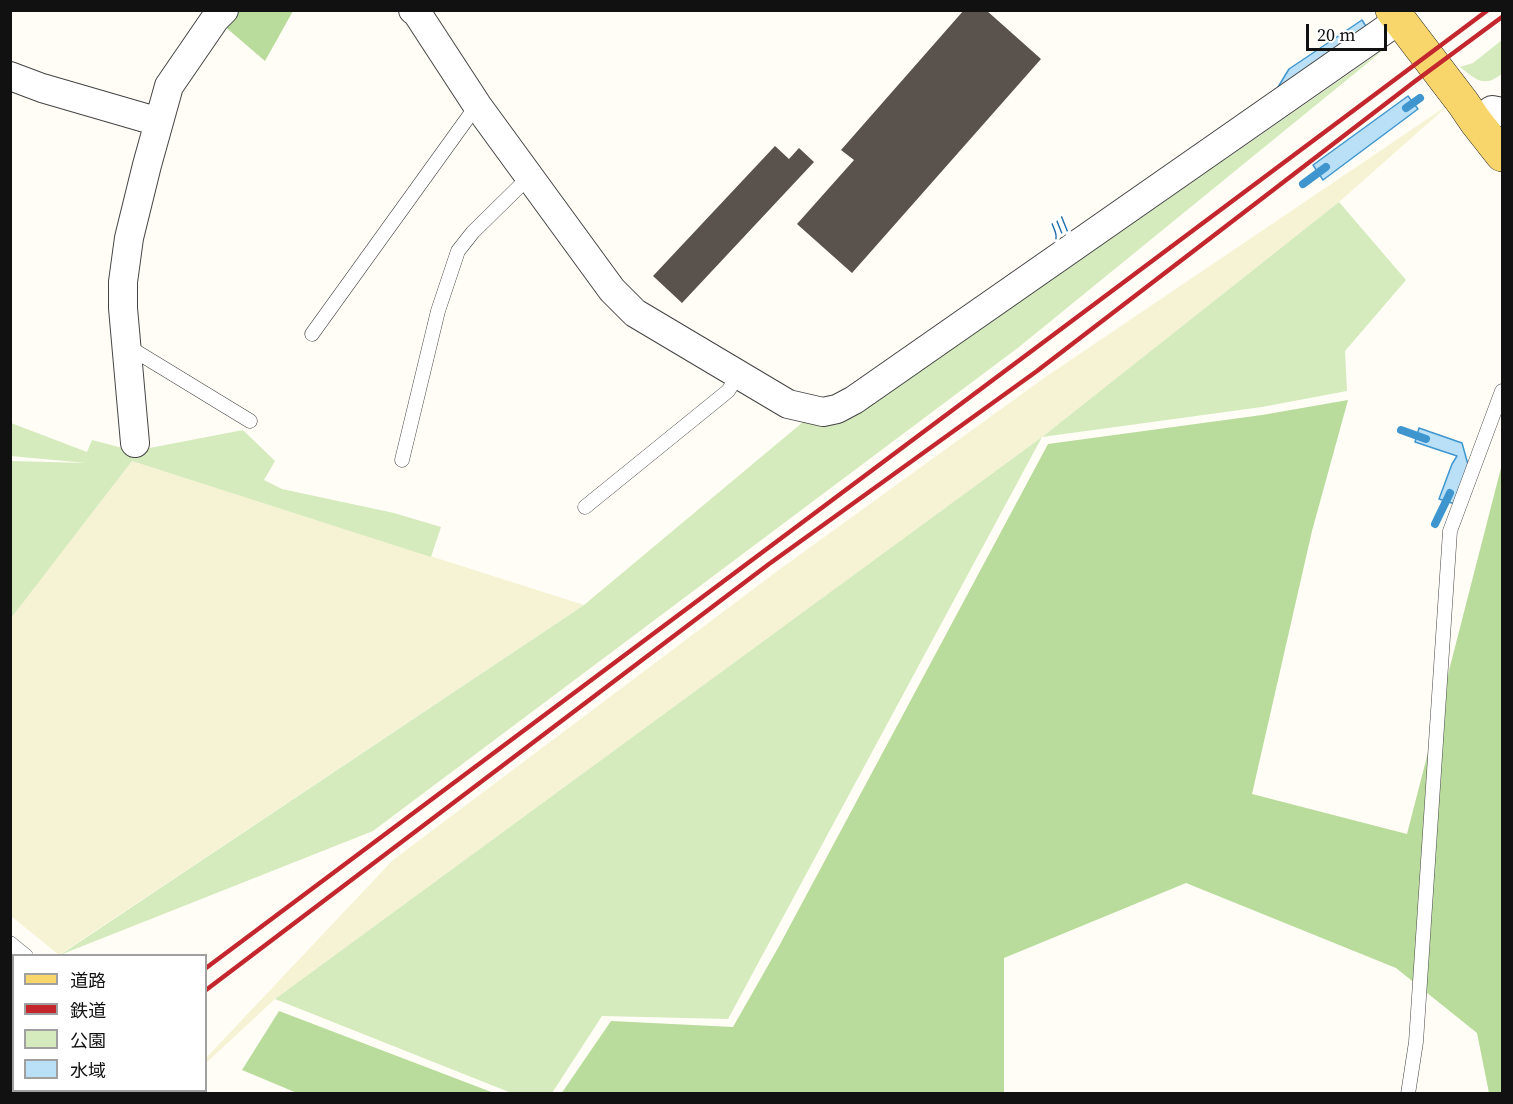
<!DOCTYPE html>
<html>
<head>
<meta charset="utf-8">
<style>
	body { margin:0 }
	#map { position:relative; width:1513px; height:1104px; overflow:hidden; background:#fffdf5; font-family:"Source Serif 4","Noto Sans JP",serif }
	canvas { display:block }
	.frame { position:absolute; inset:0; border:12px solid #111; pointer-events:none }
	.legend { position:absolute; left:12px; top:954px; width:195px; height:138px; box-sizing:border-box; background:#fff; border:2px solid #a0a0a0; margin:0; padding:8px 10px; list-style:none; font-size:18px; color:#111 }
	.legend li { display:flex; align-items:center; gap:12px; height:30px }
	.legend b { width:30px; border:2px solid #a0a0a0 }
	.scale { position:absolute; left:1306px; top:24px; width:81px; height:27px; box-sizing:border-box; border:3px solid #111; border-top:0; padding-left:8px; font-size:18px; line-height:21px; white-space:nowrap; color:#111; -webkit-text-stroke:4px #fff; paint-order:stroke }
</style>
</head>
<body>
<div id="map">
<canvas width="1513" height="1104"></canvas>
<div class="frame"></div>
<ul class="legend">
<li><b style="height:8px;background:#f9d66b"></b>道路</li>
<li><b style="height:8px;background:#c4262e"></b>鉄道</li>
<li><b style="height:16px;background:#d5ebbd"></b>公園</li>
<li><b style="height:16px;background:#b9e0f7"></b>水域</li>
</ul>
<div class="scale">20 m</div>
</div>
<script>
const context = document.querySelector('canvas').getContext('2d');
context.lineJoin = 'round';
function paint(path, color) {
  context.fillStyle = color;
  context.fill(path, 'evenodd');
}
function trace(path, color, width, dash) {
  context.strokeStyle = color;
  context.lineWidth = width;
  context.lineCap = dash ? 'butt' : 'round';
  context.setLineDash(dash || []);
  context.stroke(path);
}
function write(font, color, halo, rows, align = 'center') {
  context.font = font + ' "Source Serif 4","Noto Sans JP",serif';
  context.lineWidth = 6;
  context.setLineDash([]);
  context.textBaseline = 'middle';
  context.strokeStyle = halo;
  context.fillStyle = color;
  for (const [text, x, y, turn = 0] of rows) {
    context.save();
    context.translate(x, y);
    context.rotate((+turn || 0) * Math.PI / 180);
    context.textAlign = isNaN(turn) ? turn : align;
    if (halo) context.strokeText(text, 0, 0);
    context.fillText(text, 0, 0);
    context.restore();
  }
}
paint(new Path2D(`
	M1451 103 1339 202 1042 437 275 999 206 1063V1058L393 860 776 572 1044 378Z
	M132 461 584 605 59 955 11 916 10 618Z`), '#f6f3d4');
paint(new Path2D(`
	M1502 40V74C1483 88 1477 80 1460 67L1473 63Z
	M1386 48 1019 347 373 831 60 955 584 605 803 422 825 425 842 422 861 412Z
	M1339 202 1406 280 1345 351 1347 391 1262 407 1042 437 728 1019 602 1016 552 1093 514 1094 275 999 1042 437Z
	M11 403V423L87 452 92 440 134 451 243 430 275 461 264 480 282 489 394 513 441 527 431 557 132 461 11 618V461L86 463 11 456Z`), '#d5ebbd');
paint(new Path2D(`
	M239 11H293L265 61 223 25Z
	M1348 400 1312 531 1252 794 1407 834 1502 464V1093H1489L1477 1033 1396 968 1186 883 1004 958V1093L561 1094 611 1021 733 1027 778 948 1048 444 1262 415Z
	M279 1011 494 1093H297L242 1070Z`), '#b9dc9c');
const water = new Path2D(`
	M1362 20 1371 34 1275 92 1289 69Z
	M1408 96 1418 109 1323 180 1313 165Z
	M1419 428 1462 443 1469 468 1455 504 1439 499 1452 464 1457 456 1415 442Z`);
paint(water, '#b9e0f7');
trace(water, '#3f96cf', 1.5);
trace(new Path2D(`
	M1406 108 1420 98
	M1303 184 1326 167
	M1401 430 1426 439
	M1435 524 1450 493`), '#3f96cf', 8);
paint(new Path2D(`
	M964 10H986L1041 59 852 273 797 224 854 160 841 150Z
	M775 146 789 159 799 148 814 162 682 303 653 276Z`), '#5a524d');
const lane = new Path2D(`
	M312 334 477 105
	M127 346 250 421
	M402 460 438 311 458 251 473 232 529 177
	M585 507 728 391 739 374
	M10 943 26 956
	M10 1005 14 1002
	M1408 1094 1416 1042 1450 531 1502 391`);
const street = new Path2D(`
	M413 10 417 13 477 105 612 290 635 313 788 404 823 412 837 409 854 400 1399 20
	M10 76 42 88 159 122
	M1476 122 1492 110 1502 112
	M135 443 123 308V282L129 238 147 165 169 86 215 19 224 10`);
const primary = new Path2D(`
	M1392 10 1463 103 1476 122 1502 155`);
trace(lane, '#444', 15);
trace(street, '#444', 30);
trace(primary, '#222', 34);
trace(new Path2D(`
	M137 1090 139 1094`), '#333', 4, [6, 3]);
trace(lane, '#fff', 14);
trace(street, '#fff', 28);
trace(primary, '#f9d66b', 33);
trace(new Path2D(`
	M206 968 1488 10
	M206 990 769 564 1037 371 1414 82 1502 17
	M37 1094 41 1090
	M67 1094 71 1090`), '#c4262e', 4.5);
write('italic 18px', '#1768a6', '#fff', [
	["川",1059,230,-36]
]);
</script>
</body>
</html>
